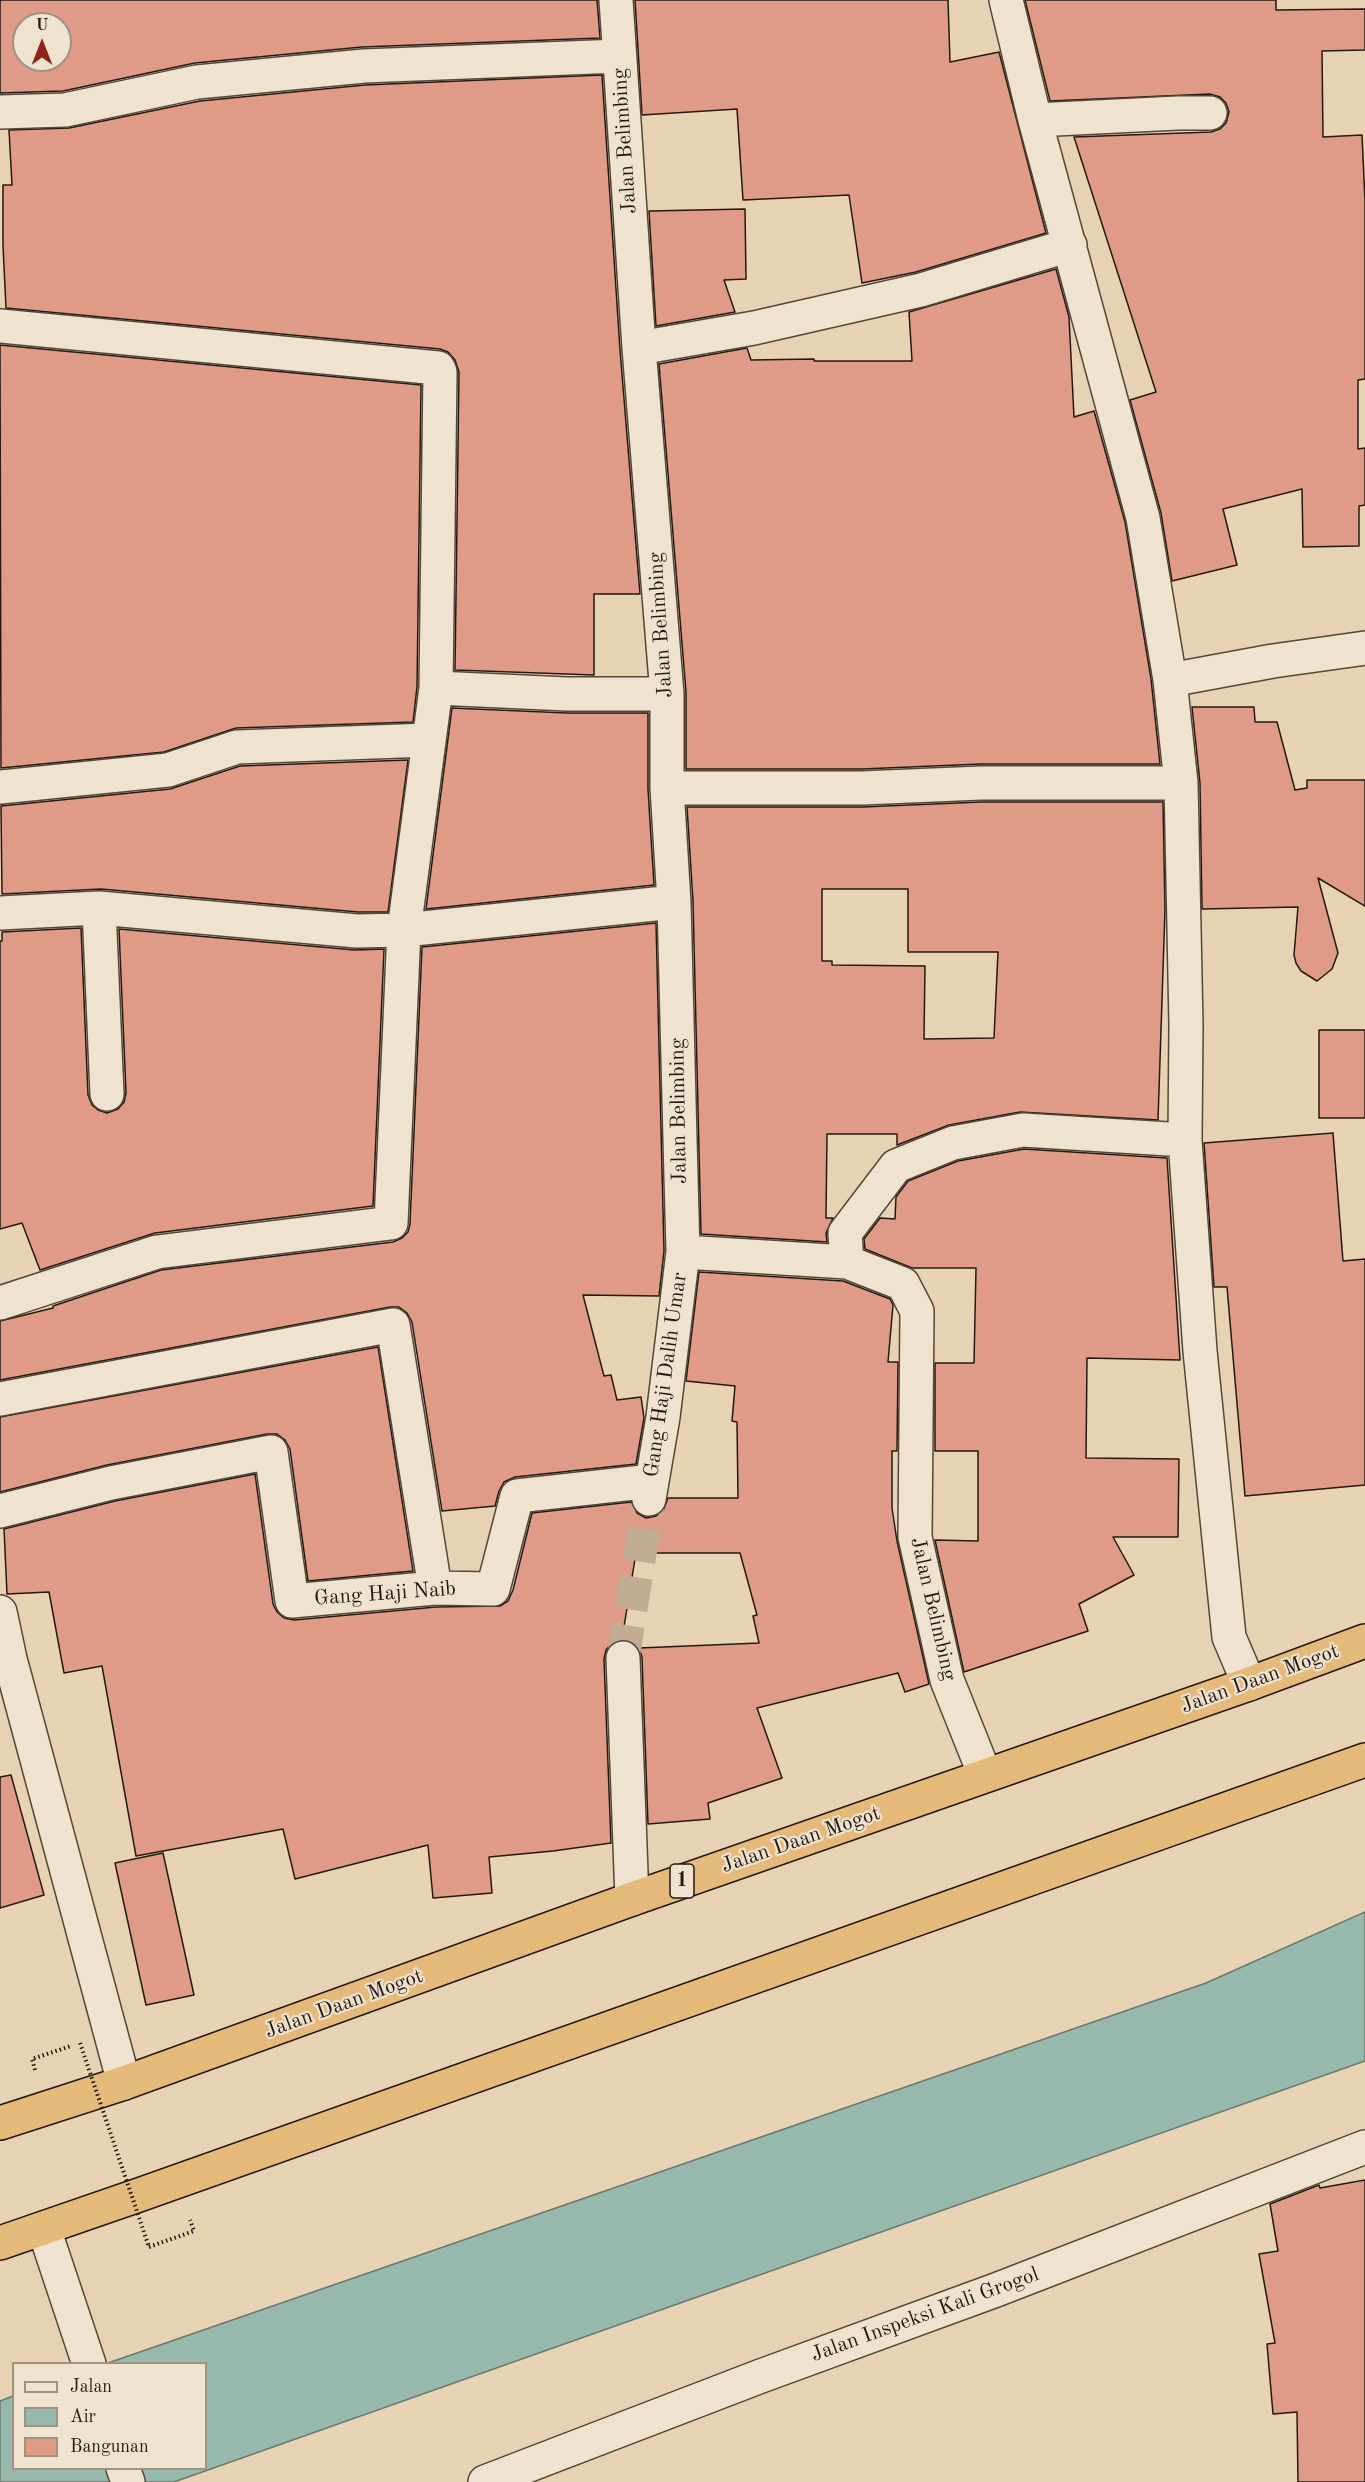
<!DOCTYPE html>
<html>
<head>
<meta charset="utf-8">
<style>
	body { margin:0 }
	#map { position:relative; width:1365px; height:2482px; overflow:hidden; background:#e7d2b4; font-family:"Old Standard TT",serif }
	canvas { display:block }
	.legend { position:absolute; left:12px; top:2362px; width:195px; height:108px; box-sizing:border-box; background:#efe2ce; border:2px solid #9d9283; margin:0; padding:8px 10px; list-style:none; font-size:18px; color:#231912 }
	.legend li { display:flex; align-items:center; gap:12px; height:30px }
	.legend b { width:30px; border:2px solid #9d9283 }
	.north { position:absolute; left:12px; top:12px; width:60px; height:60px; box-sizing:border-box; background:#efe2ce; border:2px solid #9d9283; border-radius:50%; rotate:0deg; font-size:16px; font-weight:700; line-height:24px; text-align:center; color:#231912 }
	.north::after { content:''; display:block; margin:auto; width:21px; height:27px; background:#8f2418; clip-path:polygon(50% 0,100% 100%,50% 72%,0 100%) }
</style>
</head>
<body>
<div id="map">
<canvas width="1365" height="2482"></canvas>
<ul class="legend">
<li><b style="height:8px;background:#efe2ce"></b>Jalan</li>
<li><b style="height:16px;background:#97b8ad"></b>Air</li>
<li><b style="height:16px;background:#df9b88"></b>Bangunan</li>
</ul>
<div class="north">U</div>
</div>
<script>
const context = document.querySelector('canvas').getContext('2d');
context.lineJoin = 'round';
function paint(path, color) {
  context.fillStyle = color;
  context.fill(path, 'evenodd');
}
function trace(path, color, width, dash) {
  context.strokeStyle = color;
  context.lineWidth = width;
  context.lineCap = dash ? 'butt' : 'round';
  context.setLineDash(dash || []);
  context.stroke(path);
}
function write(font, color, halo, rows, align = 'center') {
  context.font = font + ' "Old Standard TT",serif';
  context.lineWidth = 4.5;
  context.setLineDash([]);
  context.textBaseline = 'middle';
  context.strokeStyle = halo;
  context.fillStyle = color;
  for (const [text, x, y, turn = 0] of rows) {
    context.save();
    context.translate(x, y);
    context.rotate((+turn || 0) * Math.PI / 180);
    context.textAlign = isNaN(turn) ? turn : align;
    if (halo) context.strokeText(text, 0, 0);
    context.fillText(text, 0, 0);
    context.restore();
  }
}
const water = new Path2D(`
	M1365 1912V2061L174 2482H0V2401L13 2396 14 2468H206V2364L108 2363 1206 1983Z`);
paint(water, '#97b8ad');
trace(water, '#69786f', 1.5);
const building = new Path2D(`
	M0 0H597L600 38 362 47 195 63 63 91 0 93ZM24 24H60V60H24Z
	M635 0H948L950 62 999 52 1046 233 916 272 862 283 849 195 743 200 737 109 642 115Z
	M1025 0H1276V10L1365 9V50L1322 51 1323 137 1362 135 1365 201V379L1358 380V449L1365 448V505L1359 506V546L1303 547 1302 489 1223 509 1237 565 1172 581 1161 513 1130 400 1156 392 1074 137 1211 132 1220 129 1226 123 1229 112 1226 103 1220 97 1210 94 1050 101Z
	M602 75 620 350 640 594H594V675L455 670 459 372 455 360 448 352 440 349 6 308 3 246V185H12L9 130 69 128 200 101 365 85Z
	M745 209 746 279 724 280 735 312 656 326 649 211Z
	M1056 269 1069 317 1074 417 1094 411 1125 522 1151 679 1160 764H981L862 769H686V692L659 364 747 348 751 360 814 359V361H912L909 312Z
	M0 345 421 385 417 687 413 722 236 728 164 752 1 768Z
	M1192 707H1254L1255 722H1277L1295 790 1307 788V780H1365V906L1318 878 1338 953 1332 969 1317 981 1301 971 1296 963 1294 955 1298 907 1202 909 1200 783Z
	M452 708 567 713H648V789L654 885 426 909Z
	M408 760 388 912H358L101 889 2 894 1 806 170 789 240 766Z
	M981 802H1163L1165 910 1158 1120 1020 1112 949 1125 897 1145V1134H827L826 1218H833L826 1233 827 1242 701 1234 693 901 687 807H862ZM822 889H908V952H998L994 1038 924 1039 925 966 832 965V961H822Z
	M656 923 664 1251 659 1296 583 1295 604 1376 611 1375 617 1400 641 1397 644 1418 636 1464 515 1477 504 1482 499 1491 495 1506 442 1511 412 1322 407 1313 399 1307H390L0 1380V1321L53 1308V1306L161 1270 393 1242 402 1238 408 1232 410 1224 422 947Z
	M81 928 88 1095 92 1105 98 1110 107 1113 118 1109 124 1102 126 1093 119 929 355 950 384 949 373 1206 155 1233 40 1270 22 1223 0 1229V941H2V932Z
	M1319 1030H1365V1118H1319Z
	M1333 1133 1343 1261 1365 1259V1485L1245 1496 1227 1287H1214L1204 1143Z
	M1024 1149 1167 1158 1180 1360 1087 1358 1086 1458 1179 1459 1178 1537H1113L1134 1575 1079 1604 1088 1631 964 1672 935 1540 978 1541V1451H935V1363H974L976 1268H912L865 1249 864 1239 880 1218 895 1219 896 1197 908 1181 958 1161Z
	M699 1272 843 1281 890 1299 893 1305 888 1362H898L897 1451H892V1508L897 1541 929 1684 905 1692 898 1673 757 1708 782 1778 708 1803 710 1819 648 1824 642 1657 639 1648 759 1643 753 1616 757 1615 740 1553H636L622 1639 613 1642 606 1650 604 1659 611 1843 553 1851 489 1857 492 1893 433 1898 428 1845 295 1879 283 1829 136 1856 102 1666 64 1673 49 1592 7 1594 4 1529 115 1501 255 1474 273 1604 277 1612 284 1618 294 1620 436 1607 500 1606 508 1601 513 1590 532 1513 631 1502 637 1513 646 1518 656 1516 663 1511 668 1498H738L737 1422 732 1421 735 1386 686 1381Z
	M378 1347 413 1571 308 1581 290 1449 285 1440 277 1434H267L107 1465 0 1492V1417Z
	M11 1775 44 1895 0 1908V1777Z
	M163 1853 194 1995 146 2005 115 1863Z
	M1365 2180V2482H1298L1297 2412 1273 2414 1267 2344 1275 2343 1259 2254 1278 2251 1270 2204 1319 2185 1320 2188Z`);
paint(building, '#df9b88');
trace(building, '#231912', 1.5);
trace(new Path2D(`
	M623 1658 649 1499`), '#c0ad94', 33, [33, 16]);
const minor = new Path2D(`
	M616 0 639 348 667 694V788L674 902 680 1139 683 1252 663 1417 649 1499
	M1006 0 1035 120 1143 518 1170 680 1181 783 1186 1025 1185 1140 1200 1351 1229 1637 1249 1684
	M0 112 65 110 197 82 364 66 619 56
	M1035 120 1178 113H1210
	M0 326 438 368 440 372 436 688 404 930 357 931 99 908 0 913
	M639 348 754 328 921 290 1070 245
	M1170 680 1273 661 1365 648
	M436 688 567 694H667
	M0 787 168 770 237 747 428 740
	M667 788H862L981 783H1181
	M99 908 107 1094
	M683 1252 847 1262 903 1284 917 1311 915 1537 947 1680 985 1775
	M847 1262 845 1233 896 1166 953 1143 1023 1130 1185 1140
	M0 1303 157 1252 391 1223 404 930 674 902
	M0 1399 393 1325 435 1588
	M0 1511 111 1483 271 1452 292 1601 435 1588 493 1589 517 1496 652 1481
	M0 1612 10 1659 124 2083
	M623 1658 632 1899
	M44 2229 89 2364
	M123 2468 128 2482
	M485 2482 761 2376 996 2290 1365 2147`);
const trunk = new Path2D(`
	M0 2123 124 2083 632 1899 1249 1684 1365 1641
	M0 2243 139 2195 1365 1760`);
trace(minor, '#54473a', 36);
trace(trunk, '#231912', 36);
trace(new Path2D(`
	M35 2070 32 2059 71 2046
	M149 2247 194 2231 190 2220`), '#231912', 4, [1.5, 3]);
trace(minor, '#efe2ce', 33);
trace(trunk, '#e4b97a', 33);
trace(new Path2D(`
	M80 2043 149 2247`), '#231912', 4, [1.5, 3]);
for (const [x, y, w] of [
	[682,1881,24]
]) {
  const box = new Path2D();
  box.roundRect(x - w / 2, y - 17, w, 34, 4.5);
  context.fillStyle = '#efe2ce';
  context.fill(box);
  trace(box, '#231912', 1.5);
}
write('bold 20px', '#231912', null, [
	["1",682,1881]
]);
write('21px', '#231912', '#efe2ce', [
	["Jalan Belimbing",625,141,-94],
	["Jalan Belimbing",661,625,-94],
	["Jalan Belimbing",679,1111,-91],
	["Gang Haji Dalih Umar",666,1375,-82],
	["Gang Haji Naib",385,1594,-4],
	["Jalan Belimbing",933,1609,77],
	["Jalan Daan Mogot",1260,1679,-20],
	["Jalan Daan Mogot",801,1840,-19],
	["Jalan Daan Mogot",344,2004,-20],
	["Jalan Inspeksi Kali Grogol",925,2315,-20]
]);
</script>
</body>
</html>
